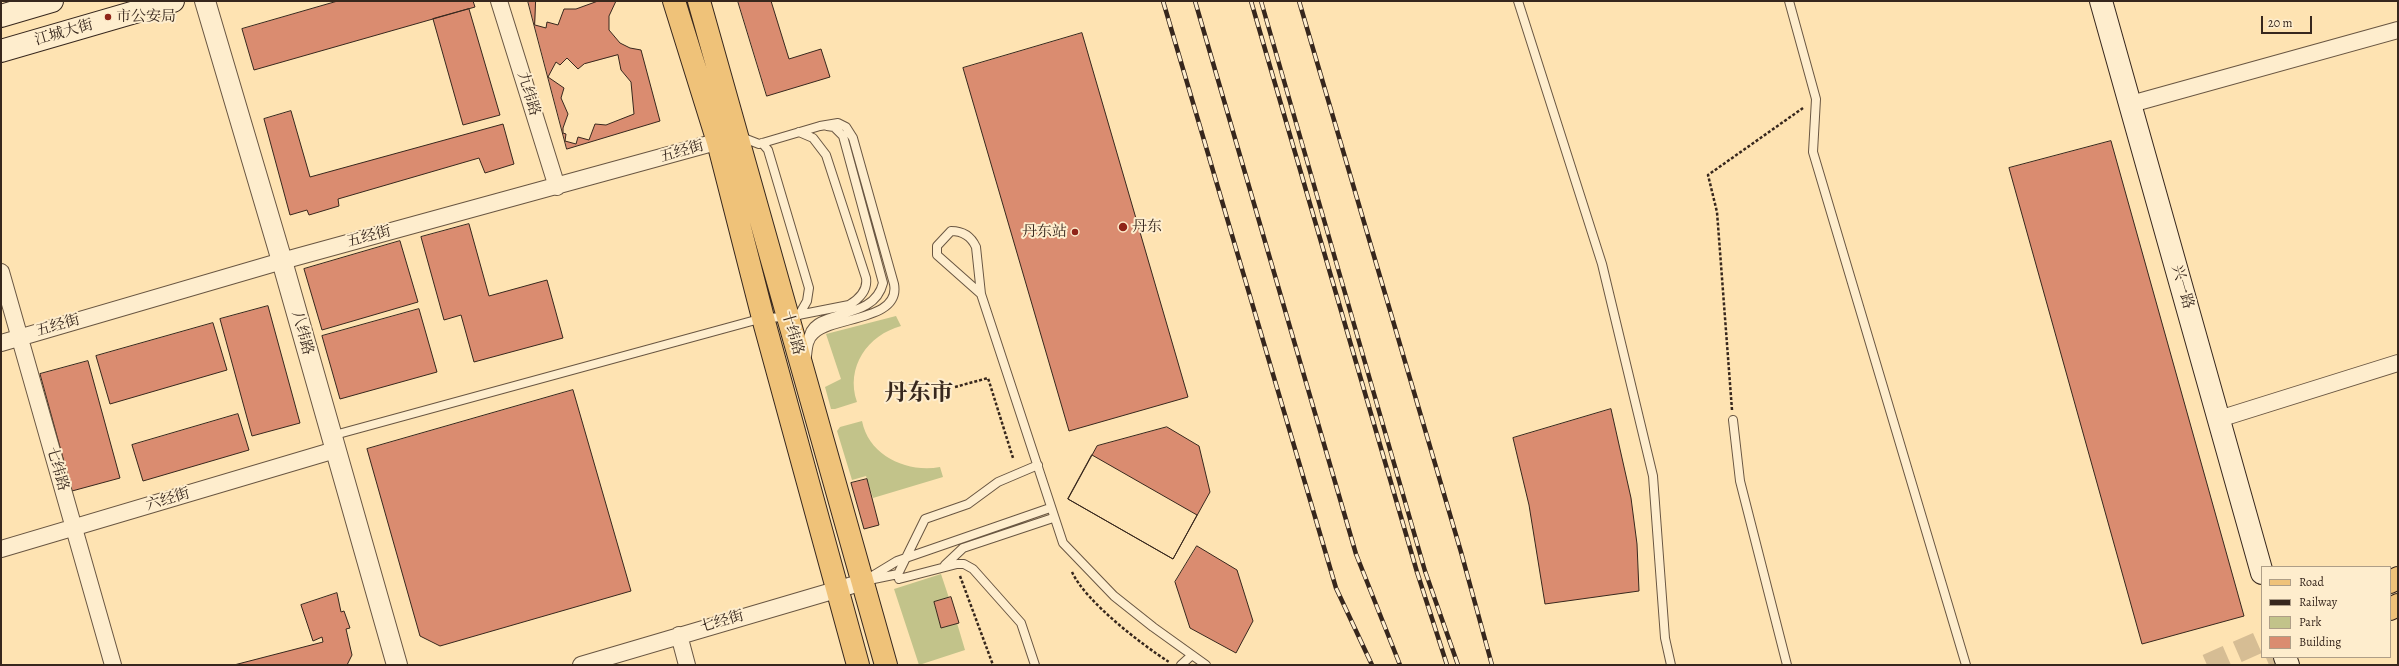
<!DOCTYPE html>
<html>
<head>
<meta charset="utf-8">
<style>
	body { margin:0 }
	#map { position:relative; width:2399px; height:666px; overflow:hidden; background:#fee3b2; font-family:Alegreya,serif }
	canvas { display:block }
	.frame { position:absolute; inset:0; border:2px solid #37271d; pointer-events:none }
	.legend { position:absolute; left:2261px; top:566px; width:130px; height:92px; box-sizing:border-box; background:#feedcd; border:1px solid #ae9e87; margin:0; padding:5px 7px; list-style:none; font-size:12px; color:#37271d }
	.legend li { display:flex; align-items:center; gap:8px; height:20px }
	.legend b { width:20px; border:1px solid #ae9e87 }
	.scale { position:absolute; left:2261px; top:16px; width:51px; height:18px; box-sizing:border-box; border:2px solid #37271d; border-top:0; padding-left:5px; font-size:12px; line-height:14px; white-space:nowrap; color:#37271d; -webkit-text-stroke:3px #feedcd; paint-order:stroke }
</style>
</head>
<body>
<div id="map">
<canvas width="2399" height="666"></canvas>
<div class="frame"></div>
<ul class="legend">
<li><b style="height:5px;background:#efc279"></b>Road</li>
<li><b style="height:5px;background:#37271d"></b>Railway</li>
<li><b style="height:11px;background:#c2c38a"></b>Park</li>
<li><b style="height:11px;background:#da8c70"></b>Building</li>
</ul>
<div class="scale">20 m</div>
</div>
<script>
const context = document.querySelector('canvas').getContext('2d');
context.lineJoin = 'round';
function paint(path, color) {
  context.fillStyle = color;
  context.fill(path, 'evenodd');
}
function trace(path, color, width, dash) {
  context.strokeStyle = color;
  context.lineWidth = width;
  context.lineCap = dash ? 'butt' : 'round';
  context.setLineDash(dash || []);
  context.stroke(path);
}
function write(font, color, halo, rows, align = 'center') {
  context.font = font + ' Alegreya,"Noto Serif SC",serif';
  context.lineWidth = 4;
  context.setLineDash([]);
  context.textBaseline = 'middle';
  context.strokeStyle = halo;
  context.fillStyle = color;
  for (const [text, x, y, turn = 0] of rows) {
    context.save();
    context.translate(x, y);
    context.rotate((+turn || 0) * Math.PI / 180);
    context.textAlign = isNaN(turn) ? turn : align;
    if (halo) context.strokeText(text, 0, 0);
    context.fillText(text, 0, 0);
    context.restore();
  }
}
paint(new Path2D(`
	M896 316 901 326C868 335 845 367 857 402L835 409H831L825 387 841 379 826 334Z
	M862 421C869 456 907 473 940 467L943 477 873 498 866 476 852 480 837 431 840 427Z
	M941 574 949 598 934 603 941 628 957 623 965 650 919 665 894 589Z`), '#c2c38a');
const building = new Path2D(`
	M338 1H473L475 7 254 70 242 29Z
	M528 1H616L609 16V30L620 43 630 48 641 50 660 121 567 149Z
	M536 1H598L576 9H564L558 25 547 22 546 28 535 25Z
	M738 1H771L789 59 821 49 830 77 767 96Z
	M469 9 500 115 463 125 433 19Z
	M1082 33 1188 397 1069 431 963 68Z
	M618 55 621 70 631 82 634 114 606 125 595 124 589 140 578 137 576 144 565 141 566 134 563 133V128L568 114 561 98 564 88 548 77 556 62 560 65 567 58 578 69 584 64Z
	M291 111 310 177 503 124 514 164 485 173 479 158 338 199 339 206 309 215 307 210 290 215 264 119Z
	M2111 141 2244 616 2142 644 2009 168Z
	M469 224 489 296 547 280 563 338 474 362 461 315 444 320 421 237Z
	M400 241 418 302 322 330 304 269Z
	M268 306 300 423 252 436 220 319Z
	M419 309 437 372 340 399 322 336Z
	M213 323 227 370 110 404 96 356Z
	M88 361 120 478 72 491 40 374Z
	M573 390 631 591 440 646 420 636 367 449Z
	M1611 409 1631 498 1637 544 1639 591 1545 604 1529 505 1513 438Z
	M238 414 249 450 143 481 132 445Z
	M1167 427 1199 446 1210 492 1173 559 1068 499 1097 446Z
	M1092 455 1197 515 1173 559 1068 499Z
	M867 479 879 525 864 529 851 483Z
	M1197 546 1237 570 1253 621 1236 653 1190 628 1175 582Z
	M337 593 341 612 344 611 350 628 346 629 352 655 347 665H234L323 642 322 637 313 641 301 605Z
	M951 597 959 623 941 628 934 602Z`);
paint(building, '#da8c70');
trace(building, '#37271d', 1);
trace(new Path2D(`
	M2207 665 2262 641
	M2269 665 2288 657`), '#d6bd94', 22, [22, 11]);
const service = new Path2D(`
	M1518 1 1602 264 1653 476 1665 638 1671 665
	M1789 1 1816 99 1813 152 1966 665
	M741 137 759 144 820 126 838 123 846 127 853 138 894 284C901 321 834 316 815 334 808 340 808 348 807 356
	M762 143 768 150 809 288 807 301 799 315
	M951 231C962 231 971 236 976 247L981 294 937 255V246Z
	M981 294 1063 543 1114 596 1153 627 1206 665
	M808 342C807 305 873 325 883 283L843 136 834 127 827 126
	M1733 420 1740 481 1787 665
	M331 436 763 318 788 317 849 305C859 299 868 291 866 278L826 155 813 138 799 132
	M945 565 963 548 1053 518
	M898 574 899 579 957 564H964L973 569 1021 623 1035 665
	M869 578 897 561 1050 508
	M864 581 898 574 925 519 968 504 998 482 1038 465
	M1181 665 1192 655`);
const minor = new Path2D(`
	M499 1 557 187
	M2131 104 2398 30
	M1 272 113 665
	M1 343 282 261 727 139
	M2219 419 2398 363
	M1 549 335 450
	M679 635 687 665
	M581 665 863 582`);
const tertiary = new Path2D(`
	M205 1 282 261 397 665`);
const secondary = new Path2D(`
	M2101 1 2262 573
	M1 16 52 1
	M1 51 173 1
	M2285 657 2288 665`);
const primary = new Path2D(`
	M674 1 718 142 763 318 858 665
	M699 1 886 665`);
const trunk = new Path2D(`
	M2390 582 2398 578
	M2390 609 2398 605`);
trace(service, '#695642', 10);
trace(minor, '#695642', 18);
trace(tertiary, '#695642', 22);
trace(secondary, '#37271d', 24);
trace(primary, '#37271d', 24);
trace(trunk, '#37271d', 24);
trace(new Path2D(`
	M955 387 988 378 1013 458
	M1732 410 1717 212 1708 175 1803 108
	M1072 572C1086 602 1141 644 1169 662
	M960 576 993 665`), '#37271d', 2.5, [3, 2]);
trace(service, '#feedcd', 8);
trace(minor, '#feedcd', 16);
trace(tertiary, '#feedcd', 20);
trace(secondary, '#feedcd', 22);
trace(primary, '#efc279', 22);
trace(trunk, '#efc279', 22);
const rail = new Path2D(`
	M1163 1 1336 588 1372 665
	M1195 1 1356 554 1400 665
	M1251 1 1417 572 1447 665
	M1261 1 1425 571 1458 665
	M1299 1 1461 552 1492 665`);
trace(rail, '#37271d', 4.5);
trace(rail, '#feedcd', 3, [9]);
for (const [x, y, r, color] of [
	[108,17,4,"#8f2418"],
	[1123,227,5,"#8f2418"],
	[1075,232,4,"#8f2418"]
]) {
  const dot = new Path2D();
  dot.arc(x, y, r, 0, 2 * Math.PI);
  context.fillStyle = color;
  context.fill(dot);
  trace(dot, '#feedcd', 1.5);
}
write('15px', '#37271d', '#feedcd', [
	["市公安局",116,17],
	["丹东",1132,227],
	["丹东站",1067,232,"right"]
], 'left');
write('15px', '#37271d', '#feedcd', [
	["江城大街",64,33,-16],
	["九纬路",528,94,73],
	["五经街",682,152,-16],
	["五经街",369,237,-15],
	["兴一路",2182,287,74],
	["五经街",58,326,-16],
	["八纬路",302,333,75],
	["十纬路",792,333,74],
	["七纬路",57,469,74],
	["六经街",168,500,-17],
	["七经街",722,622,-16]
]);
write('bold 23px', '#37271d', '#feedcd', [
	["丹东市",919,394]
]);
</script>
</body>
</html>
